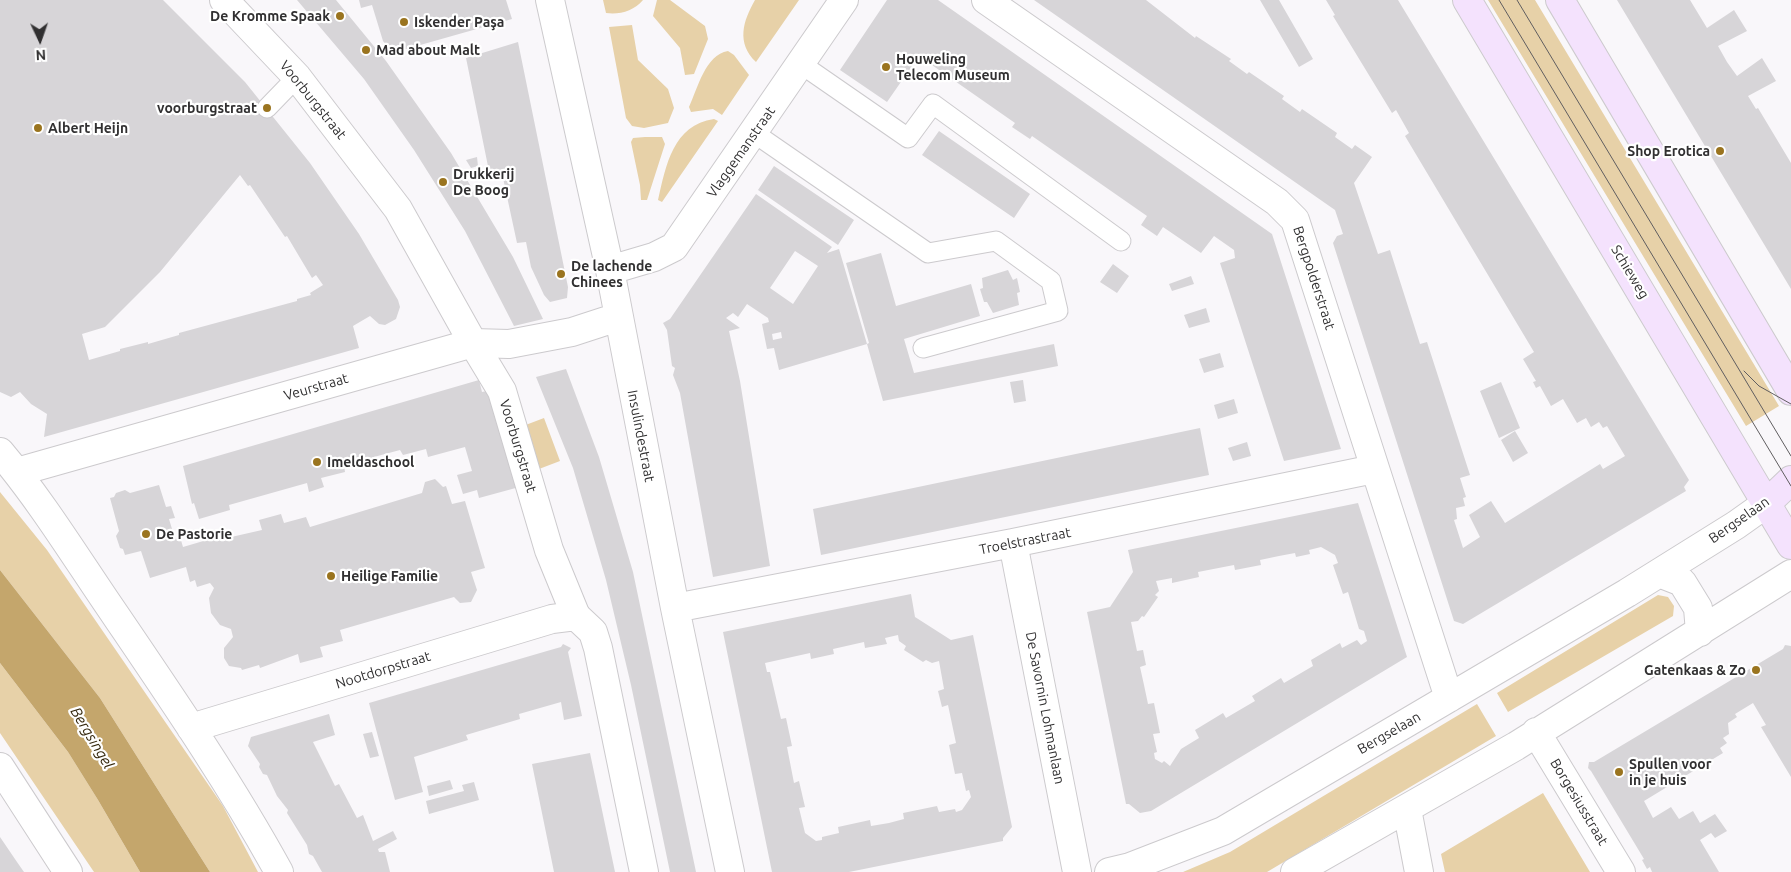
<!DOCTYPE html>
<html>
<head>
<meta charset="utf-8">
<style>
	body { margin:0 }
	#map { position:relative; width:1791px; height:872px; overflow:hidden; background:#f9f7fa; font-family:Ubuntu,sans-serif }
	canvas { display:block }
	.north { position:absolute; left:15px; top:15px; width:50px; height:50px; -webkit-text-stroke:4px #fff; paint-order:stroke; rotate:177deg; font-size:14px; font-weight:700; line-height:20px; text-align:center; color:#313031 }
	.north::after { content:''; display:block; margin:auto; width:18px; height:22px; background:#313031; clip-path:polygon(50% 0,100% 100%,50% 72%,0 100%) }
</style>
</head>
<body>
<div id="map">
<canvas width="1791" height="872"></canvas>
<div class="north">N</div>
</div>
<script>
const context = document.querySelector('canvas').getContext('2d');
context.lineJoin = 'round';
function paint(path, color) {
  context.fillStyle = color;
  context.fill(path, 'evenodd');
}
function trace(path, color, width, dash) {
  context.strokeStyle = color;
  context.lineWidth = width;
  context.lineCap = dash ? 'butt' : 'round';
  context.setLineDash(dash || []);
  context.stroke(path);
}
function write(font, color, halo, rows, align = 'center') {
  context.font = font + ' Ubuntu,sans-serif';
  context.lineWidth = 4.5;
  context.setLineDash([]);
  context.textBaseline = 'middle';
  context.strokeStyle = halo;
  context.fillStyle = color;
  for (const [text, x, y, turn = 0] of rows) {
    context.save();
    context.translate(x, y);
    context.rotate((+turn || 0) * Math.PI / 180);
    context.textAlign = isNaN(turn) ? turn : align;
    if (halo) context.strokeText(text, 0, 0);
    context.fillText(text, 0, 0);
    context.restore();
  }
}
paint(new Path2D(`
	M603 0H643C634 11 619 15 606 13Z
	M657 0H670L705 26 708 39 694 74 685 75 680 48 653 16Z
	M755 0H799L756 62C736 43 743 21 755 0Z
	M1488 0H1535L1779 406 1746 426Z
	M632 25 638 60 668 89 674 108 668 123 644 128 632 126 626 118 609 27Z
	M728 51 734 55 749 75 722 115 713 109 691 112 689 107C698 88 705 55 728 51Z
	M714 119 718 121 662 202 658 200C666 165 673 125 714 119Z
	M645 137H662L665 144 647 200H641L640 185 631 142 633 138Z
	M544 418 560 461 539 469 523 426Z
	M0 492 47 550 223 806 258 872H210L100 698 0 570Z
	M1658 595 1668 597 1674 606 1673 616 1508 712 1497 693Z
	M0 663 68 752 98 800 140 872H94L0 733Z
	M1477 704 1496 736 1267 872H1183L1230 852Z
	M1543 793 1590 872H1445L1441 854Z`), '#e7d1a8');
paint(new Path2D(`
	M0 570 100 698 210 872H140L98 800 68 752 0 663Z`), '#c4a66c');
paint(new Path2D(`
	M0 0H163L245 82 310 163 359 234 398 300 400 307 396 319 385 325 379 324 370 316 353 326 359 348 44 437 47 414 31 404 20 392 11 397 0 392ZM240 175 248 186 250 185 285 237 287 236 312 278 316 275 323 285 310 293 311 295 297 299V301L179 333V335L148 344V342L120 349V351L89 360 82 334 105 327 160 272Z
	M297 0H336L386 61 451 153 513 257 543 319 514 326 465 231 414 150 364 79Z
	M359 0H506L512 19 392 53 383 41 372 5 361 8Z
	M887 0H938L1272 234 1341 449 1284 461 1220 263 1235 258 1234 250 1214 236 1201 253 1163 227 1157 236 1141 225 1147 216 1032 136 1030 139 1012 127 1015 123 919 56 887 102 840 70Z
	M1034 0H1146L1195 38 1196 36 1231 59 1229 61 1247 74 1249 72 1284 96 1282 99 1300 112 1302 109 1337 133 1335 137 1352 149 1355 145 1372 157 1354 183 1378 254 1390 250 1420 344 1427 342 1470 475 1460 478 1466 497 1463 498 1465 506 1456 508 1457 519 1454 520 1463 548 1480 537 1469 515 1491 501 1505 523 1600 464 1603 469 1625 456 1607 426 1603 428 1599 422 1591 427 1586 418 1577 423 1563 399 1551 406 1540 386 1536 388 1533 382 1536 381 1523 359 1534 352 1405 136 1409 133 1396 110 1392 113 1333 16 1335 15 1326 0H1398L1689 480 1684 487 1686 491 1463 624 1454 621 1333 243 1337 236 1343 234 1335 210Z
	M1260 0H1279L1313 59 1299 67Z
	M1617 0H1690L1707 28 1734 10 1747 31 1718 46 1727 62 1737 76 1762 58 1776 81 1748 96 1756 109 1758 108 1791 163V289Z
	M518 42 568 287 567 298 550 302 544 295 531 267 526 242 517 243 503 178 491 181 466 58Z
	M939 131 1030 194 1014 218 922 155Z
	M477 157 478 166 471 168 466 160Z
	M774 166 854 220 838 245 758 190Z
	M756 194 832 247 827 253 839 249 867 344 779 370 774 348 767 349 762 324 769 322 768 318 747 304 738 317 733 313 726 318 740 328 729 331 740 381 770 566 713 577 680 393 673 375 675 368 672 366 667 330 663 323 670 319ZM795 251 818 266 793 304 770 288ZM781 332 782 338 773 340 772 334Z
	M881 253 896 306 971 284 980 316 904 339 914 373 1054 344 1058 366 883 401 867 344 869 343 846 263Z
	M1113 264 1129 276 1117 293 1100 282Z
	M1008 270 1013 280 1017 278 1020 292 1017 293 1019 305 993 313 987 302H984L980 289 983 288 982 278Z
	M1191 276 1194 284 1172 291 1169 284Z
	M1206 308 1210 322 1189 328 1184 315Z
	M1220 353 1224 367 1204 373 1199 359Z
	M566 369 599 457 633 572 696 872H670L631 685 606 580 573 468 536 377Z
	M479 380 482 392 487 391 523 486 479 498 477 490 463 494 457 475 472 471 465 447 428 457 426 449 403 455 400 450 344 465 345 472 321 478 324 487 309 492 307 483 229 505 230 510 199 519 194 503 192 504 183 466Z
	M1023 380 1026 401 1014 403 1010 382Z
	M1501 382 1520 428 1499 438 1480 391Z
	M1234 399 1238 413 1218 419 1214 405Z
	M1200 428 1209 475 821 555 813 509Z
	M1515 431 1528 453 1513 462 1501 440Z
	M1247 442 1251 456 1233 461 1228 448Z
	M435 479 443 487 446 486 452 504 465 501 485 568 471 572 477 590 471 602 460 603 454 597 340 630 343 641 320 647 323 657 300 663 298 654 260 668 259 665 242 670 241 668 229 666 224 658V648L233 637 231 629 220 625 211 613 209 598 214 588 210 583 197 587 195 580 190 582 186 567 150 578 141 551 125 555 123 549 120 548 116 536 119 531 110 498 114 497 116 493 125 490 130 493 159 485 166 507 171 506 175 518 169 519 175 539 180 537 183 547 217 537 218 540 262 530 259 520 281 514 284 523 306 517 310 527 422 493 425 482Z
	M1358 503 1407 657 1151 811 1140 813 1129 804H1126L1087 612 1110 607 1133 572 1128 550ZM1321 547 1335 555 1338 563 1333 565 1343 594 1348 592 1359 629 1364 631 1367 641 1361 645 1357 640 1342 648 1340 643 1311 660 1313 666 1284 683 1281 678 1252 696 1255 701 1226 718 1223 713 1195 730 1199 738 1181 749 1170 766 1164 761 1162 763 1155 759 1154 753 1157 752 1153 734 1160 733 1154 703 1148 704 1144 685 1140 667 1146 665 1143 650 1137 651 1131 622 1138 621 1142 616 1144 617 1158 597 1155 595 1159 591 1156 581 1172 578V583L1199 577 1198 572 1234 565 1235 570 1261 565 1260 560 1279 556 1295 553 1296 557 1310 554 1309 550Z
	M911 594 915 617 951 640 973 635 1012 827 1003 838V841L849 872H772L723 632ZM898 635 899 641 906 646 904 650 923 662 926 660 932 663 939 661 944 689 938 691 942 707 948 705 956 743 949 745 955 774 962 773 966 791 969 790 971 797 962 810 956 812 955 809 939 812 937 806 903 813 904 819 889 823 871 826 870 820 838 827 839 833 822 837V840L816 841 805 833 799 808 805 807 799 781 794 783 787 747 792 746 786 718 781 719 770 672H767L765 663 810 653 811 659 834 654 833 649 864 642 865 648 887 644 885 638Z
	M563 644 571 648 568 652 582 716 564 720 561 702 519 714 520 719 466 735 468 740 414 757 423 792 395 800 369 703 547 651 561 647Z
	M1785 645 1791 646V777L1761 727 1766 725 1753 703 1735 714 1737 717 1728 723 1729 734 1723 738 1727 743 1720 748 1723 753 1644 801 1653 818 1671 807 1679 819 1693 811 1700 823 1715 814 1727 831 1715 838 1711 833 1700 840 1719 872H1652L1650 867 1647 869 1642 860 1644 859 1591 771 1588 768 1589 762H1594L1783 649Z
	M329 714 335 735 313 742 335 786 339 784 357 818 363 815 373 841 393 831 397 839 378 849 379 852H385L390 872H322L313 856 309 854 307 845 287 813 288 810 277 796 267 775 263 774 259 767 260 764 248 746 251 737Z
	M372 732 379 756 370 758 363 734Z
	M590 753 615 872H554L532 764Z
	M450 780 453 789 429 796 427 786Z
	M474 782 479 800 429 814 426 801 464 791 462 785Z
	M0 837 17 862 24 872H0Z`), '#d7d5d8');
const service = new Path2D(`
	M801 64 908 138 933 104 1121 241
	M267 108 297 77
	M754 133 928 253 996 241 1051 281 1058 311 923 348`);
const pedestrian = new Path2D(`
	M473 343 502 391 549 550 576 616`);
const minor = new Path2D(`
	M224 0 297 77 398 209 473 343
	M550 0 610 270 675 608 730 872
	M986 0 1277 202 1295 220 1449 698
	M610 270 654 257 674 247 844 0
	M0 452C43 503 78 561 116 616 173 700 230 783 279 872
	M17 472 473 343 509 344 572 332 618 317
	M1013 543 1077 872
	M1659 573 1682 582 1698 608 1700 632
	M675 608 1013 543 1374 469
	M191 728 552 619 576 616 593 632 598 648 644 872
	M1536 732 1621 872
	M0 767 68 872
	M1407 809 1419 872
	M1109 872 1130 867 1223 831 1627 593 1736 525 1767 503
	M1295 872 1516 746 1791 574`);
const secondary = new Path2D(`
	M1467 0 1791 545
	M1560 0 1791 391
	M1767 503 1791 480`);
trace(service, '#cccacd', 21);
trace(pedestrian, '#cccacd', 30);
trace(minor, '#cccacd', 30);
trace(secondary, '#cccacd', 30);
trace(service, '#fff', 19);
trace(pedestrian, '#fff', 28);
trace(minor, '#fff', 28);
trace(secondary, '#f4e2fd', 28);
trace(new Path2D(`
	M1499 0 1791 486
	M1517 0 1791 456
	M1744 371 1759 386 1791 404`), '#605e60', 1);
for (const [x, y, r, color] of [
	[340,16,5,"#9a741f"],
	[404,22,5,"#9a741f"],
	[366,50,5,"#9a741f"],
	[886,67,5,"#9a741f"],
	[267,108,5,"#9a741f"],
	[38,128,5,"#9a741f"],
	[1720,151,5,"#9a741f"],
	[443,182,5,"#9a741f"],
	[561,274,5,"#9a741f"],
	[317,462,5,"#9a741f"],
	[146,534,5,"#9a741f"],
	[331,576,5,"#9a741f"],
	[1756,670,5,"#9a741f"],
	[1619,772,5,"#9a741f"]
]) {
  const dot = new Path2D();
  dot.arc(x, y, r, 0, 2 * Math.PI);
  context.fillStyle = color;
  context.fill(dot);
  trace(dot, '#fff', 2);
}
write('bold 14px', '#313031', '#fff', [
	["De Kromme Spaak",330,16,"right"],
	["Iskender Paşa",414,22],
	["Mad about Malt",376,50],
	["Houweling",896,59],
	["Telecom Museum",896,75],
	["voorburgstraat",257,108,"right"],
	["Albert Heijn",48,128],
	["Shop Erotica",1710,151,"right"],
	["Drukkerij",453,174],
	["De Boog",453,190],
	["De lachende",571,266],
	["Chinees",571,282],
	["Imeldaschool",327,462],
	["De Pastorie",156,534],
	["Heilige Familie",341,576],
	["Gatenkaas & Zo",1746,670,"right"],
	["Spullen voor",1629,764],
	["in je huis",1629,780]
], 'left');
write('14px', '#313031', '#fff', [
	["Voorburgstraat",313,100,51],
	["Vlaggemanstraat",741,152,-55],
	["Schieweg",1630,272,59],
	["Bergpolderstraat",1314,278,72],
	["Veurstraat",316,387,-16],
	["Insulindestraat",641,436,79],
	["Voorburgstraat",518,446,73],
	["Bergselaan",1739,520,-35],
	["Troelstrastraat",1025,541,-11],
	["Nootdorpstraat",383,670,-17],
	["De Savornin Lohmanlaan",1045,708,79],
	["Bergselaan",1389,733,-30],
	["Borgesiusstraat",1579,802,59]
]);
write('italic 15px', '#34270c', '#fff', [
	["Bergsingel",92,738,59]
]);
</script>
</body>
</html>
